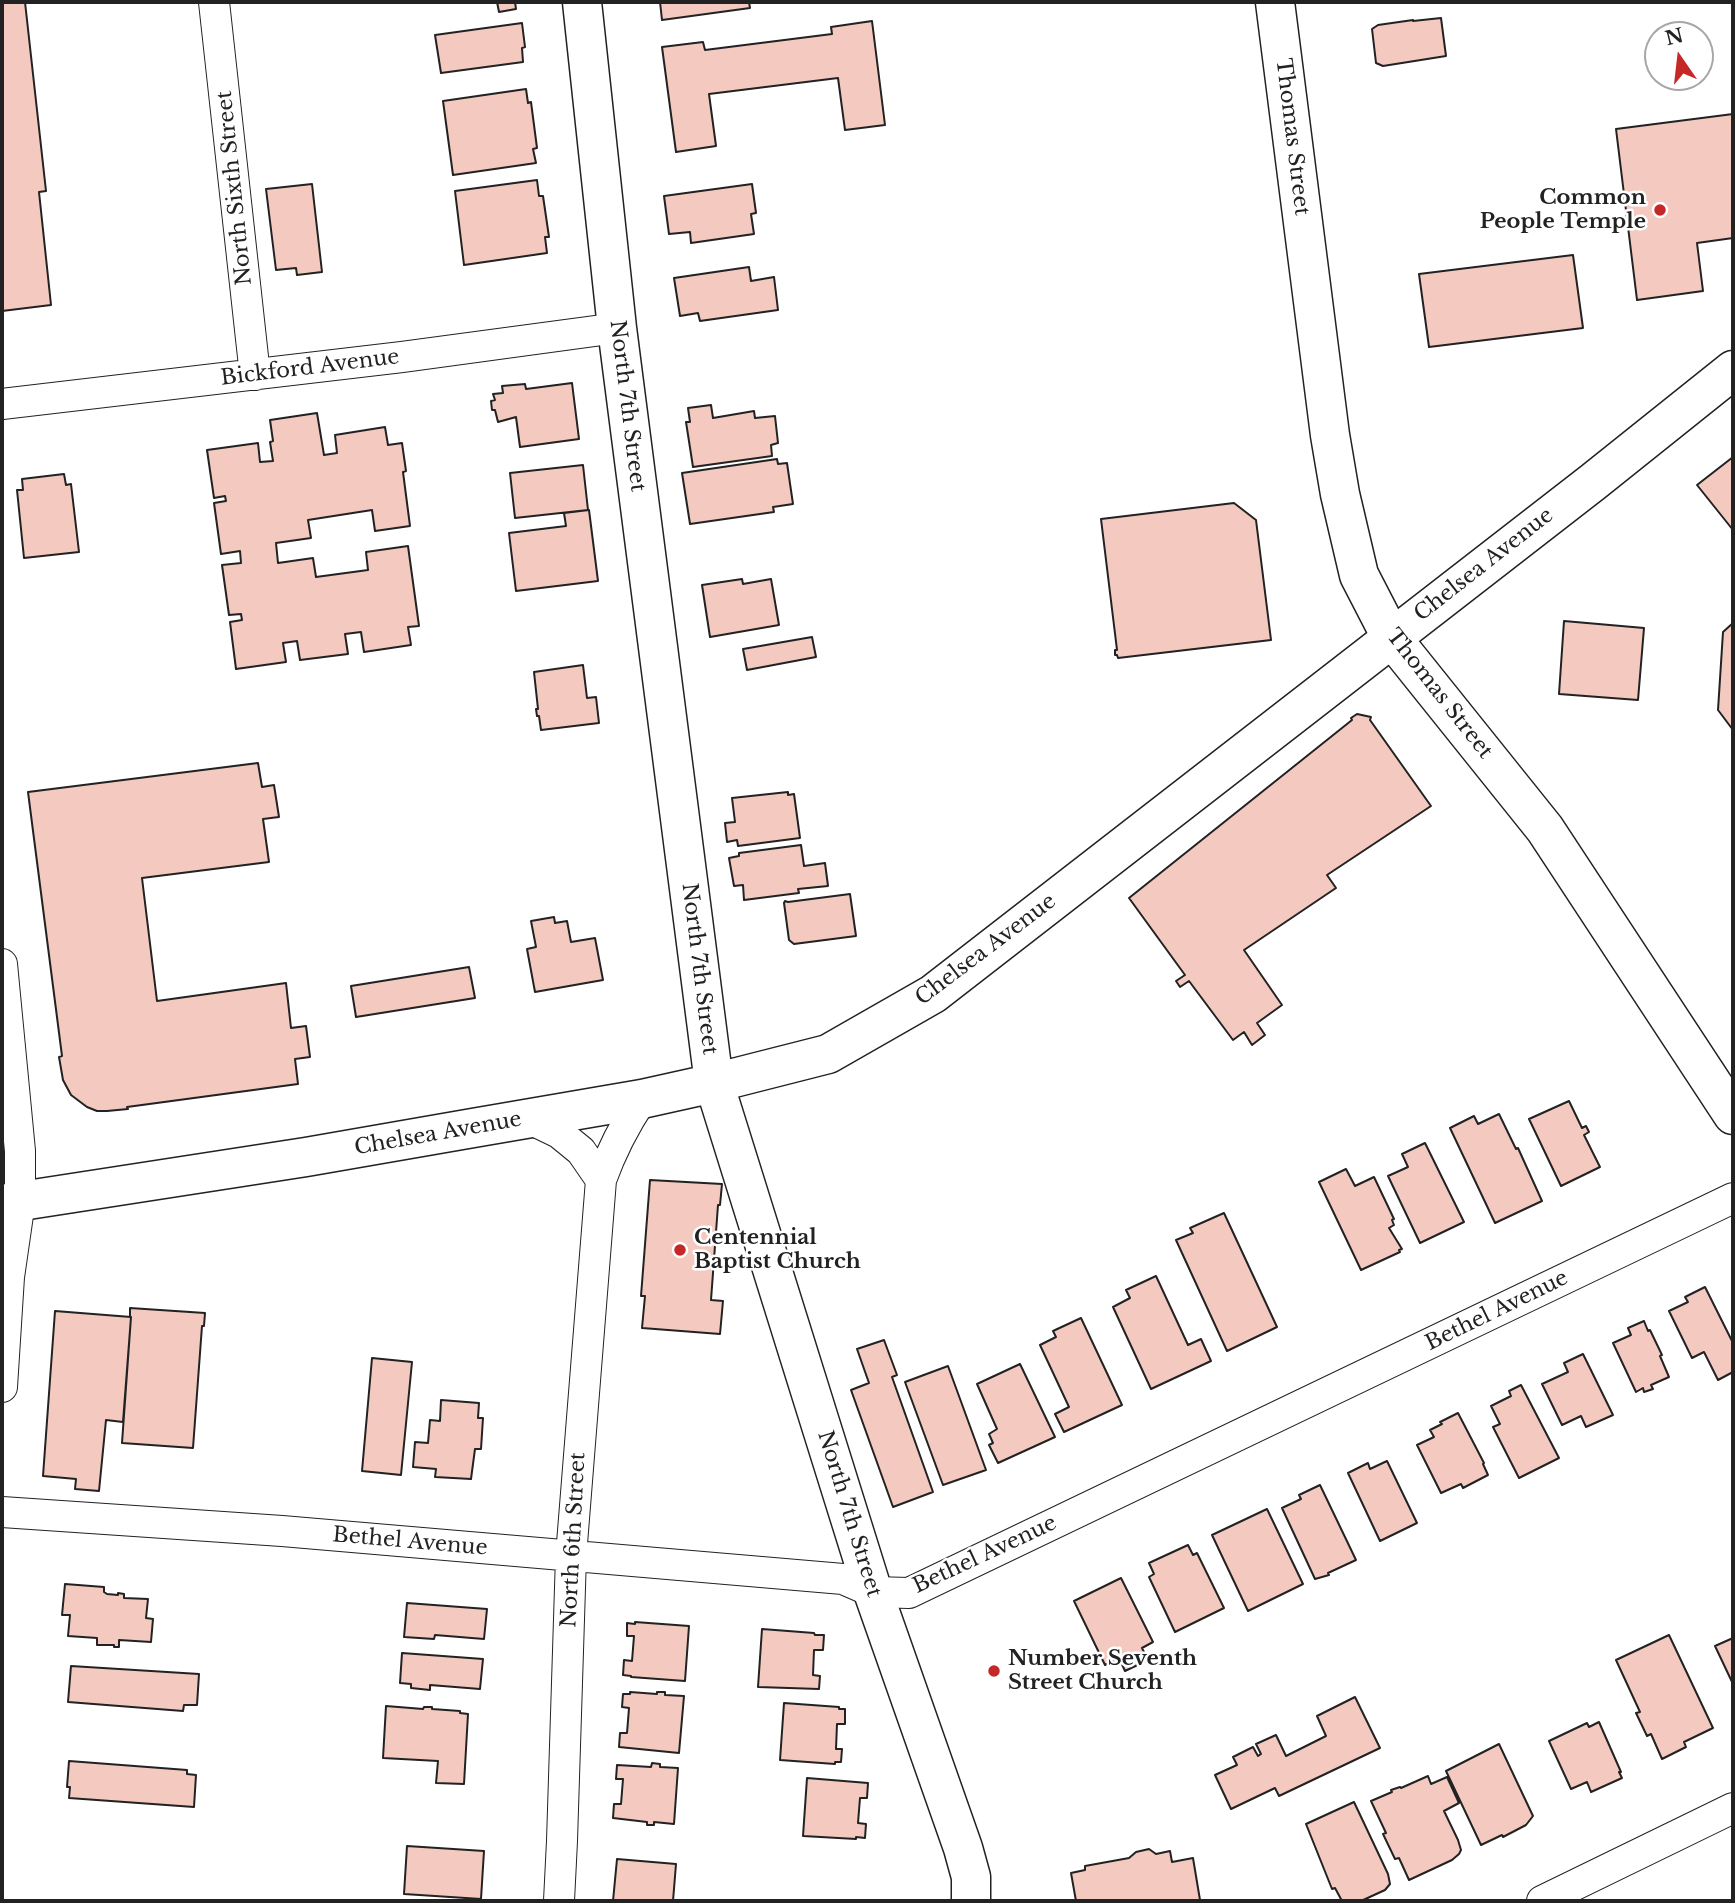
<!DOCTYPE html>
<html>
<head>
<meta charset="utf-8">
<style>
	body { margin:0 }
	#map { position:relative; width:1735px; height:1903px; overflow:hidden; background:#fff; font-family:"Libre Baskerville",serif }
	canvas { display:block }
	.frame { position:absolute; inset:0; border:4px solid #222; pointer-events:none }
	.north { position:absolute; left:1644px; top:21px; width:70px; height:70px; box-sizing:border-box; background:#fff; border:2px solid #a7a7a7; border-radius:50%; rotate:346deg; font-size:19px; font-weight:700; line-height:28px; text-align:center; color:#222 }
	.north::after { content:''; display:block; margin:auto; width:24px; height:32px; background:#c62828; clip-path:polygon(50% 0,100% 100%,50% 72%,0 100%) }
</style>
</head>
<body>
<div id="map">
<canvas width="1735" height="1903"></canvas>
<div class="frame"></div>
<div class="north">N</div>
</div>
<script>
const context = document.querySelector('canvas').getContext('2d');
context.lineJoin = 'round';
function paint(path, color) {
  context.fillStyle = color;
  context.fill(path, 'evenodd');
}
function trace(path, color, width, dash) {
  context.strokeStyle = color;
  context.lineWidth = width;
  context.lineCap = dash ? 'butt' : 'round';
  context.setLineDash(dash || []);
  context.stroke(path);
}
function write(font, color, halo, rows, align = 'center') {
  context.font = font + ' "Libre Baskerville",serif';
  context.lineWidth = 5;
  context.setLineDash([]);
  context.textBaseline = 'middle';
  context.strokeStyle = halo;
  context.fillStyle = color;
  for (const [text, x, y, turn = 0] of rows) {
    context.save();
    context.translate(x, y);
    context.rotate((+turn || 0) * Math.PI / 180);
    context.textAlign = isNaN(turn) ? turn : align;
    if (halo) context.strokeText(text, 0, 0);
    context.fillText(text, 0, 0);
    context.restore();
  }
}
const building = new Path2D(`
	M2 2H25L46 191 39 192 51 305 2 311Z
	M497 2H515L516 9 499 12Z
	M660 2H749L750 8 662 20Z
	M1441 18 1446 56 1383 66 1376 63 1372 29 1378 25 1413 20V21Z
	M872 21 885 125 845 130 838 78 709 94 716 146 676 152 662 47 703 42 705 50 832 34 831 27Z
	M522 23 525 47 522 48 523 62 441 73 435 35Z
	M526 89 528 103 531 102 537 148 533 149 536 163 453 175 443 101Z
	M1733 114V238L1697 243 1703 291 1637 300 1616 129Z
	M537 180 539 196H543L549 237H545L547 253 464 265 455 191Z
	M312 184 322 272 297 275 296 268 276 270 266 189Z
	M752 184 756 213 751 214 754 234 691 243 690 232 669 234 664 196Z
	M1573 255 1583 328 1429 347 1419 274Z
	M749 267 751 281 774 277 778 310 700 321 698 313 680 316 674 278Z
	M572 383 579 439 520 447 516 417 498 422 495 410H492L491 401 495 400 493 394 503 393 502 386 525 384 526 389Z
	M711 405 713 418 754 411 755 418 775 416 778 443 771 445 772 456 693 467 686 422H690L688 408Z
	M317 413 324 455 337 453 335 435 385 427 388 445 402 443 406 471 403 472 410 526 375 531 372 510 308 520 311 538 276 543 278 563 313 558 316 577 368 570 366 552 408 546 419 626 408 627 411 645 364 652 361 632 345 634 348 654 300 660 297 641 283 643 286 662 236 669 230 622 242 620 241 614 229 615 222 565 241 563 240 551 221 554 214 503 226 501 225 496 214 498 207 450 258 443 260 462 273 461 270 442 273 441 270 420Z
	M1733 457V530L1697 485Z
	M777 459 778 464 787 463 793 504 773 507 774 512 690 524 682 473Z
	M583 465 588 510 515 518 510 473Z
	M64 474 66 485 71 484 79 552 24 558 17 490H23L22 479Z
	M1234 503 1256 520 1271 640 1118 658 1117 655H1115V650H1117L1101 519Z
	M589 510 598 581 516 591 509 533 566 526 564 513Z
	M742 579 743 584 771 579 779 625 710 637 702 585Z
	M1564 621 1644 628 1638 700 1559 694Z
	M1733 623V730L1718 710 1723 632Z
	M812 637 816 657 747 670 743 649Z
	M583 665 587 698 596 697 599 723 541 730 539 716H537L536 709H538L534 672Z
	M1357 714 1371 717 1370 720 1431 806 1327 875 1336 888 1244 950 1282 1005 1257 1023 1265 1035 1252 1045 1244 1032 1233 1040 1189 981 1180 987 1176 981 1185 975 1129 898 1352 720 1351 718Z
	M258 763 262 787 274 785 279 817 263 819 269 862 142 878 157 1001 286 983 291 1028 306 1026 310 1057 295 1059 298 1084 127 1107 128 1109 107 1111H97L87 1107 71 1095 63 1080 59 1057 62 1056 28 792Z
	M788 792V795L794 794 800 838 738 846 737 840 727 842 725 823 735 822 732 798Z
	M801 845 804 866 825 863 828 886 798 889 799 893 744 900 743 885 734 886 729 858 739 856V853Z
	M850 894 856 936 794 944 789 940 784 903 785 901 788 902Z
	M554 917 555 923 567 921 571 942 595 938 603 980 535 992 527 949 536 947 531 921Z
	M469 967 475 998 356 1017 351 986Z
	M1569 1101 1582 1128 1586 1126 1589 1132 1584 1135 1600 1167 1561 1186 1529 1119Z
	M1499 1114 1516 1149 1518 1148 1542 1201 1495 1223 1450 1128 1474 1116 1478 1124Z
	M1425 1143 1464 1222 1420 1243 1388 1176 1408 1167 1402 1154Z
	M1346 1169 1355 1186 1374 1177 1394 1219 1392 1220 1394 1225 1389 1228 1402 1249 1399 1250 1400 1252 1361 1270 1319 1182Z
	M650 1180 722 1184 720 1205H718L711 1300 723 1301 720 1334 642 1328 645 1296H641Z
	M1224 1213 1277 1327 1227 1351 1176 1240 1193 1233 1190 1228Z
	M1156 1276 1188 1345 1201 1339 1211 1361 1151 1389 1113 1307 1130 1298 1126 1290Z
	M1705 1287 1733 1343V1372L1718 1380 1704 1352 1692 1358 1669 1311 1688 1302 1685 1297Z
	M130 1308 205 1313 204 1326H202L193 1448 122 1443 131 1317H130Z
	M55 1311 131 1317 123 1422 106 1420 99 1491 75 1489 76 1479 43 1476Z
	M1081 1318 1122 1405 1064 1432 1055 1414 1069 1407 1040 1345 1056 1337 1053 1331Z
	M1644 1321 1648 1331 1650 1330 1662 1355 1660 1356 1669 1377 1651 1385 1653 1389 1644 1392 1643 1388 1636 1392 1613 1343 1631 1335 1628 1328Z
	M884 1340 897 1375 892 1377 933 1492 893 1507 851 1390 869 1383 857 1349Z
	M1583 1354 1613 1415 1586 1427 1581 1416 1562 1425 1542 1384 1568 1372 1564 1363Z
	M372 1358 412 1362 401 1475 362 1471Z
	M1020 1364 1055 1437 998 1463 989 1445 993 1443 989 1434 997 1429 977 1384Z
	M948 1366 986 1470 943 1485 905 1382Z
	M1521 1385 1559 1458 1519 1478 1493 1427 1500 1424 1491 1406 1511 1396 1509 1391Z
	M441 1400 479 1403 478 1418H483L481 1449H475L471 1479 435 1477 436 1469 413 1467 415 1442 428 1443 430 1420 440 1421Z
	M1458 1413 1484 1463 1483 1464 1488 1475 1463 1488 1461 1484 1441 1493 1417 1445 1434 1437 1430 1430 1442 1424 1440 1422Z
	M1387 1461 1417 1523 1380 1541 1348 1473 1368 1463 1370 1469Z
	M1320 1485 1356 1560 1328 1573 1329 1575 1315 1579 1282 1508 1301 1499 1299 1495Z
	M1267 1509 1303 1584 1248 1611 1212 1535Z
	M1188 1545 1193 1555 1197 1553 1224 1608 1175 1632 1149 1577 1154 1574 1149 1563Z
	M1121 1578 1153 1642 1142 1648 1148 1660 1125 1671 1119 1658 1105 1665 1074 1601Z
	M65 1584 104 1587V1592L107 1594 118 1595V1593L124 1594V1598L148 1599 146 1618 153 1619 151 1642 119 1640V1647H114V1645H97V1638L68 1636 70 1615H62Z
	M407 1603 487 1609 484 1639 435 1635 434 1639 404 1637Z
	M635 1622 689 1626 685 1681 631 1677V1676L623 1675 624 1660 632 1661 634 1636H627V1623L635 1624Z
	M762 1629 814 1633 815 1635H824L823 1650H814L813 1675 820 1676 819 1689 758 1687Z
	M1669 1635 1713 1728 1684 1742 1686 1747 1662 1759 1651 1734 1647 1736 1636 1713 1640 1712 1616 1660Z
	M1733 1638V1684L1715 1646Z
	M402 1653 483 1659 480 1689 430 1685V1690L411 1688V1684L400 1683Z
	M71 1666 199 1674 197 1705H184L183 1711 68 1702Z
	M630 1692 657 1694V1692H665V1695L684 1696 679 1753 619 1747 620 1733H627L629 1708 622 1707 623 1694H630Z
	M1355 1697 1380 1748 1279 1796 1275 1788 1231 1809 1215 1775 1237 1765 1233 1757 1253 1747 1258 1756 1261 1754 1256 1744 1276 1735 1286 1756 1326 1736 1317 1716Z
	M784 1703 839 1707V1709H845V1724H837L836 1749H842L841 1762H835V1764L780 1760Z
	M386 1706 423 1709 424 1707H432V1709L460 1711V1713L468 1714 464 1784 436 1783 438 1761 383 1758Z
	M1599 1722 1621 1772H1619L1622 1778 1591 1792 1587 1782 1571 1789 1549 1741 1587 1723 1589 1727Z
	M1499 1744 1533 1816 1526 1825 1503 1837 1502 1835 1481 1845 1446 1771Z
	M69 1761 187 1770V1774L196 1775 194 1807 69 1798 70 1787H67Z
	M652 1763 660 1764V1767L678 1768 674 1824 654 1822V1825H647V1822L613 1818 614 1804H621L623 1779H616L617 1765 651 1767Z
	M1428 1776 1431 1784 1447 1777 1459 1803 1444 1811 1458 1840 1461 1850 1459 1854 1452 1860 1409 1880 1399 1858 1395 1859 1383 1834 1386 1833 1371 1801 1392 1792 1391 1790 1400 1787 1401 1788Z
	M807 1778 868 1783 867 1798H860L858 1823 866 1824 865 1838 856 1837V1839L803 1836Z
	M1354 1802 1388 1874 1390 1884 1385 1890 1361 1901H1342L1335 1888 1332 1889 1306 1824Z
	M407 1846 484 1851 481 1899 404 1894Z
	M1149 1849 1156 1854 1170 1851 1172 1862 1193 1858 1200 1900 1076 1901 1071 1873 1085 1870V1866L1129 1858 1136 1852Z
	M617 1859 676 1864 673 1901H613Z`);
paint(building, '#f3c9c0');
trace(building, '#222', 2);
const street = new Path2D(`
	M214 2 255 375
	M2 404 402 357 617 328
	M2 964 20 1151V1201L9 1277 2 1387
	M530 1119 559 1133 581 1151 601 1180
	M2 1512 282 1531 843 1579 873 1592 909 1593 1733 1198
	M559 1901 562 1841 571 1556 601 1180C612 1149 624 1126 642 1099
	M1542 1901 1733 1808`);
const secondary = new Path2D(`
	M582 2 617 328 714 1083 873 1592 963 1848 971 1877V1901
	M2 1204 306 1157 473 1128 642 1099 714 1083 828 1054 933 994 1593 482 1733 370`);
const primary = new Path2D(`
	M1275 2 1330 435 1340 494 1359 575 1391 637 1545 829 1733 1115`);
trace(street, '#222', 32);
trace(secondary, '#222', 41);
trace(primary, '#222', 41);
trace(street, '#fff', 30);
trace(secondary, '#fff', 38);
trace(primary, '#fff', 38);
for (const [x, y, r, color] of [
	[1660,210,7,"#c62828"],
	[680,1250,7,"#c62828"],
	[994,1671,7,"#c62828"]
]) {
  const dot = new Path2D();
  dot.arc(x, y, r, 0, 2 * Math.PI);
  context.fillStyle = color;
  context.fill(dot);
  trace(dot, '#fff', 2.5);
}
write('21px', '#222', '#fff', [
	["Thomas Street",1292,137,83],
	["North Sixth Street",235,188,-96],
	["Bickford Avenue",310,368,-7],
	["North 7th Street",627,406,83],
	["Chelsea Avenue",1484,565,-38],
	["Thomas Street",1439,694,52],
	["Chelsea Avenue",986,950,-37],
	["North 7th Street",699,969,83],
	["Chelsea Avenue",438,1134,-10],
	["Bethel Avenue",1497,1311,-26],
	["North 7th Street",849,1514,73],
	["North 6th Street",574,1540,-87],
	["Bethel Avenue",410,1542,5],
	["Bethel Avenue",985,1555,-25]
]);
write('bold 21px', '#222', '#fff', [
	["Common",1646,198,"right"],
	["People Temple",1646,222,"right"],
	["Centennial",694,1238],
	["Baptist Church",694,1262],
	["Number Seventh",1008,1659],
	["Street Church",1008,1683]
], 'left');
</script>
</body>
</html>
